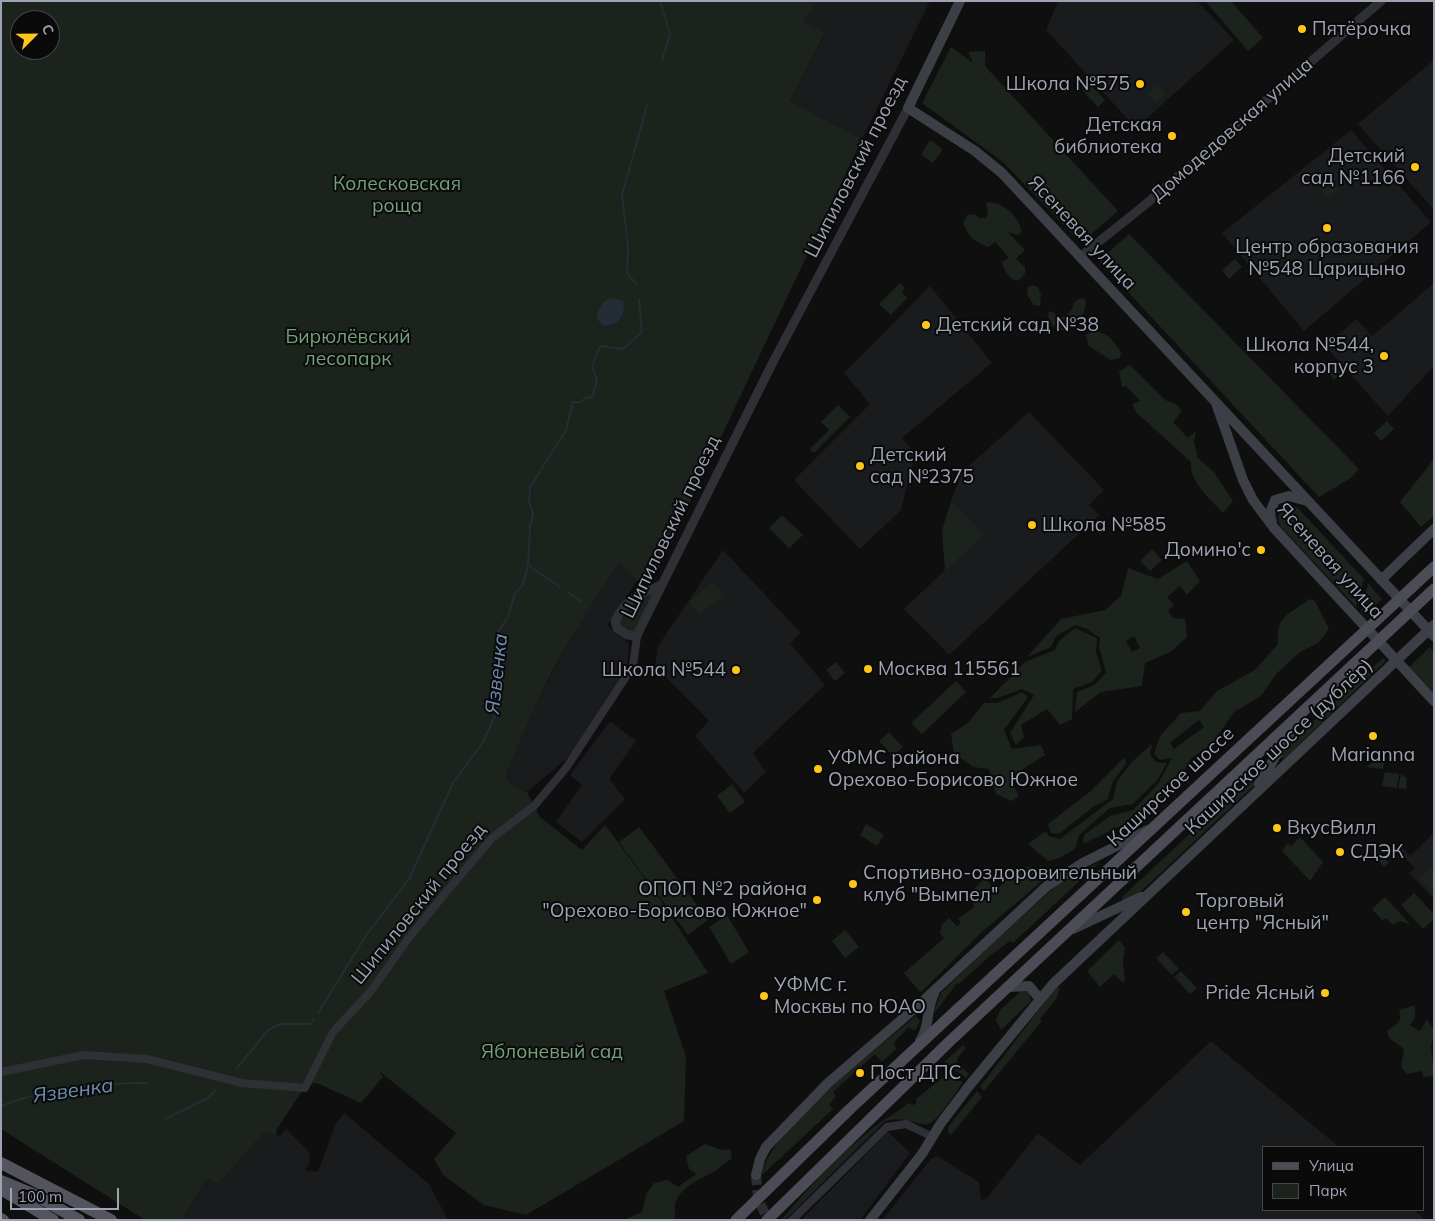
<!DOCTYPE html>
<html>
<head>
<meta charset="utf-8">
<style>
	body { margin:0 }
	#map { position:relative; width:1435px; height:1221px; overflow:hidden; background:#0f0f10; font-family:Mulish,sans-serif }
	canvas { display:block }
	.frame { position:absolute; inset:0; border:2px solid #9ea3b3; pointer-events:none }
	.legend { position:absolute; left:1262px; top:1146px; width:162px; height:65px; box-sizing:border-box; background:#0a0a0b; border:1px solid #45474e; margin:0; padding:6px 9px; list-style:none; font-size:15px; color:#9ea3b3 }
	.legend li { display:flex; align-items:center; gap:10px; height:25px }
	.legend b { width:25px; border:1px solid #45474e }
	.north { position:absolute; left:10px; top:10px; width:50px; height:50px; box-sizing:border-box; background:#0a0a0b; border:1px solid #45474e; border-radius:50%; rotate:67deg; font-size:14px; font-weight:700; line-height:20px; text-align:center; color:#9ea3b3 }
	.north::after { content:''; display:block; margin:auto; width:18px; height:22px; background:#ffc518; clip-path:polygon(50% 0,100% 100%,50% 72%,0 100%) }
	.scale { position:absolute; left:10px; top:1188px; width:109px; height:22px; box-sizing:border-box; border:2px solid #9ea3b3; border-top:0; padding-left:6px; font-size:15px; line-height:18px; white-space:nowrap; color:#9ea3b3; -webkit-text-stroke:4px #0a0a0b; paint-order:stroke }
</style>
</head>
<body>
<div id="map">
<canvas width="1435" height="1221"></canvas>
<div class="frame"></div>
<ul class="legend">
<li><b style="height:6px;background:#4b4c55"></b>Улица</li>
<li><b style="height:14px;background:#1b231c"></b>Парк</li>
</ul>
<div class="north">С</div>
<div class="scale">100 m</div>
</div>
<script>
const context = document.querySelector('canvas').getContext('2d');
context.lineJoin = 'round';
function paint(path, color) {
  context.fillStyle = color;
  context.fill(path, 'evenodd');
}
function trace(path, color, width, dash) {
  context.strokeStyle = color;
  context.lineWidth = width;
  context.lineCap = dash ? 'butt' : 'round';
  context.setLineDash(dash || []);
  context.stroke(path);
}
function write(font, color, halo, rows, align = 'center') {
  context.font = font + ' Mulish,sans-serif';
  context.lineWidth = 4;
  context.setLineDash([]);
  context.textBaseline = 'middle';
  context.strokeStyle = halo;
  context.fillStyle = color;
  for (const [text, x, y, turn = 0] of rows) {
    context.save();
    context.translate(x, y);
    context.rotate((+turn || 0) * Math.PI / 180);
    context.textAlign = isNaN(turn) ? turn : align;
    if (halo) context.strokeText(text, 0, 0);
    context.fillText(text, 0, 0);
    context.restore();
  }
}
paint(new Path2D(`
	M817 1H930L862 139 790 101 825 34 803 21Z
	M1058 1H1197L1234 40 1136 128 1046 30Z
	M1434 60V210L1358 124Z
	M1351 130 1431 222 1304 331 1222 233Z
	M1434 283V366L1388 416 1325 346 1356 319 1372 336Z
	M930 286 992 363 902 438 915 453 901 510 860 549 794 480 870 404 844 373Z
	M1029 412 1104 490 1089 505 1099 515 949 655 904 609 983 534 951 501 962 472Z
	M723 550 801 633 790 643 825 685 753 753 766 772 744 793 695 736 709 721 655 666 658 646Z
	M619 563 637 581 607 625 629 644 627 666 598 719 573 753 527 792 510 783 506 776 524 725 582 617Z
	M610 721 636 741 609 779 625 799 582 842 556 822 582 785 570 775Z
	M1434 833V899L1409 873 1415 868 1396 848 1399 844 1410 856Z
	M1211 1041 1339 1147H1264V1210H1414L1426 1220H882L931 1159 937 1156 979 1182 981 1200 987 1198 1038 1133 1080 1165Z
	M344 1113 429 1184 448 1220H182L207 1178 219 1184 264 1132 280 1136 286 1129 309 1152 310 1162 305 1170 318 1172 336 1123Z
	M888 1132 910 1153 860 1220H801Z`), '#1a1b1d');
paint(new Path2D(`
	M1 1H817L803 21 825 33 790 101 862 139 659 568 637 581 619 563C572 631 534 698 506 776L510 783 527 792 540 817 582 850 605 825 658 896 708 973 664 991 686 1057 684 1121 526 1215 484 1205 443 1175 434 1159 456 1133 379 1071 383 1077 361 1103 319 1084 308 1082 277 1129 276 1135 264 1132 219 1184 207 1178 182 1220H145L1 1129ZM20 20H50V50H20Z
	M1205 1H1231L1263 38 1248 51Z
	M951 47 973 63 968 52 985 51V66L1118 211 1081 243 1003 162 922 103Z
	M1090 84 1105 100 1098 107 1083 91Z
	M1158 85 1166 94 1156 103 1148 94Z
	M930 140 943 149 933 163 921 155Z
	M1323 170 1339 190 1328 198 1313 178Z
	M989 202C1004 203 1019 217 1022 232L1017 235 1008 232 1025 250 1016 259 1025 267V273L1021 279 1016 281C1009 277 1003 270 1002 262L1009 258 995 242 988 247C975 242 968 236 963 223L967 215 974 214 980 218H986L988 211 986 203Z
	M1129 234 1359 469 1351 478 1319 497 1099 261Z
	M1235 259 1242 267 1229 279 1222 270Z
	M900 283 905 288 902 292 907 298 891 315 879 304Z
	M1033 285 1038 287 1041 295 1040 306 1034 305 1027 295 1028 287Z
	M1081 298 1086 300C1086 316 1077 323 1065 331 1054 328 1049 324 1048 313L1052 311 1058 317 1066 316 1072 309 1074 302Z
	M1094 329 1110 337 1121 352 1120 358 1110 360 1088 345 1086 335Z
	M1333 362 1343 372 1334 380 1325 369Z
	M1130 365 1165 400 1176 404 1182 411 1173 422 1188 438 1196 431 1194 442 1198 458 1214 472 1233 501 1223 513C1211 500 1188 480 1191 462L1137 413 1132 404 1140 401 1126 386 1122 387 1119 371Z
	M838 405 850 417 814 453 810 449 829 430 821 422Z
	M1387 421 1394 429 1381 441 1374 433Z
	M1434 459V516L1421 527 1400 502Z
	M951 501 984 534 945 571 942 530Z
	M1289 505 1297 507 1364 579 1356 607 1280 526 1278 519 1280 508Z
	M782 515 803 535 789 548 769 528Z
	M1152 549 1162 560 1150 571 1140 561Z
	M1187 561 1200 581 1187 595 1180 586 1167 597 1174 605 1168 610 1173 618 1185 619 1187 637 1172 651 1145 663 1142 686 1101 692 1075 712 1077 692 1094 685 1106 673 1099 647 1100 638 1087 629 1075 625 1056 636 1051 647 1027 657 1061 619 1105 610 1121 596 1128 568 1158 579ZM1134 636 1140 648 1132 652 1126 641Z
	M713 582 723 595 699 615 689 602Z
	M1368 583 1382 599 1364 615 1361 612Z
	M661 585 637 636H631L615 621 621 608Z
	M1309 599 1315 601 1329 629 1319 642 1299 653 1276 674 1261 696 1234 712 1212 744 1191 759 1176 783 1145 814 1083 844 1084 835 1110 816 1133 810 1158 784 1172 758 1160 760 1154 754 1160 736 1181 713 1200 711 1217 691 1255 670 1278 644C1275 615 1290 615 1309 599ZM1199 720 1204 727 1174 749 1170 743Z
	M1075 628 1097 638 1096 652 1102 670 1092 682 1073 689 1072 719 1060 725 1047 709 1021 725 1024 737 1016 745 1010 733 1034 695 1022 689 998 698H990L1025 662 1055 650 1059 641Z
	M1430 647 1434 652V693L1409 667Z
	M1383 658 1386 661 1284 759 1279 757 1291 741Z
	M836 662 845 673 835 681 826 670Z
	M956 681 966 692 922 734 911 723Z
	M1022 692 1028 697 1004 730 1012 749 1041 745 1045 755 1023 769 1012 781 1019 797 1011 801 996 794 989 769 973 767 954 753 951 734 968 723 984 703H997Z
	M889 732 903 747 893 756 879 741Z
	M1152 744 1150 754 1156 762 1167 763 1158 779 1133 804 1110 808 1079 835 1075 849 1059 858 1048 861 1028 844 1046 831 1049 836 1060 839 1113 799 1117 781 1133 761Z
	M1125 757 1126 764 1113 781 1108 799 1093 807 1059 834 1051 833 1048 824 1091 791Z
	M1377 758 1385 759 1383 769 1367 767Z
	M1385 772 1399 774 1397 788 1382 786Z
	M1401 774 1407 778 1406 789 1398 788Z
	M1253 775 1258 782 1136 896 1124 902 1121 898Z
	M732 784 745 802 730 813 717 796Z
	M866 824 884 835 877 846 860 835Z
	M639 827 708 920 688 935 619 842Z
	M1300 837 1323 862 1310 881 1282 851 1288 843 1291 846Z
	M1375 848 1389 863 1384 867 1371 852Z
	M1101 861 1013 943 1010 941 991 955 959 984 957 983 933 1015 941 993 988 947 1056 886Z
	M1434 865V889L1431 891 1419 879Z
	M1029 866 1042 881 981 933 921 992 919 991 904 973 944 938 940 933 942 925 949 918 957 926 961 923 958 919 974 907 970 893 985 878 996 890 1017 871 1020 874Z
	M1414 893 1434 914V919L1423 929 1401 905Z
	M1385 897 1410 924 1399 921 1393 925 1386 918 1382 920 1372 909Z
	M727 915 749 952 731 964 709 927Z
	M845 930 859 947 845 958 832 941Z
	M1119 940 1125 948 1123 961 1125 980 1123 983 1114 974 1100 987 1087 971Z
	M1163 952 1179 969 1172 975 1156 958Z
	M1181 971 1197 988 1190 994 1174 977Z
	M1057 986 1060 988 1056 999 1040 1019 1042 1021 984 1091 980 1087Z
	M1021 991 1028 992 1031 1001 1001 1030 996 1021 1000 1010Z
	M1415 1005V1018L1410 1025 1420 1031 1427 1019 1434 1031 1431 1047 1434 1074 1432 1076 1423 1077 1422 1071 1407 1074 1401 1067 1404 1049 1389 1038 1387 1031C1396 1025 1403 1022 1399 1010Z
	M916 1016 920 1021 916 1029 913 1030 909 1027 894 1042 896 1049 882 1062 875 1054 833 1092 836 1096 829 1105 833 1109 762 1175C768 1131 879 1047 916 1016Z
	M963 1045 966 1048 958 1057 957 1063 969 1074 966 1078 944 1062Z
	M947 1074 963 1082C955 1093 941 1117 930 1123 922 1129 902 1113 884 1122L785 1220H781C809 1187 840 1154 874 1127 886 1118 897 1113 908 1103L914 1105 917 1102 916 1099Z
	M977 1091 982 1097 951 1135 948 1132V1127Z
	M705 1144 721 1150 730 1149 732 1159C723 1162 721 1168 713 1172 699 1180 680 1187 675 1204 674 1209 676 1215 675 1220H623L642 1212 646 1195 654 1183 668 1180 678 1187 696 1174 689 1169 686 1156Z`), '#1b231c');
paint(new Path2D(`
	M611 298 623 301C627 316 617 327 602 325L597 319C598 308 601 302 611 298Z`), '#242c35');
trace(new Path2D(`
	M660 1 670 34 662 60
	M637 284 627 274 628 247 622 195 647 106
	M529 566 560 587
	M568 592 582 602
	M318 1013 367 934 409 879 453 783 483 742 497 711 500 671 498 632 508 617 515 593 523 585 528 565 530 527 533 514 529 501 530 487 566 430 573 402H580L587 397 592 398 597 380 592 366 600 346 623 349 642 332 639 299
	M237 1068 268 1030 280 1024H311L314 1019
	M1 1106C47 1088 97 1083 146 1083
	M165 1119 208 1098 216 1090`), '#242c35', 2);
trace(new Path2D(`
	M756 1175 758 1199 768 1220`), '#2c2d31', 10, [10, 5]);
trace(new Path2D(`
	M1 1072 84 1055 147 1059 242 1083 305 1088 333 1032 371 991 408 939 447 891 492 838 534 806 566 768 633 666 637 636
	M792 1220 887 1127 906 1124 933 1137`), '#2f3036', 8);
trace(new Path2D(`
	M1081 256 1146 204 1381 1
	M661 585C638 595 627 597 615 621L617 628 627 635 637 636 638 633 774 360 908 108`), '#2f3036', 9);
trace(new Path2D(`
	M960 1 908 108 975 151 1002 173 1434 636
	M1216 403 1243 480 1253 500 1274 528 1434 701
	M1272 523 1270 513 1275 500 1289 496 1307 501
	M1381 580 1434 529
	M1259 784 1298 719
	M1073 929 1141 897
	M1009 987 1029 986 1040 999
	M920 1041C930 1027 926 1009 934 994
	M756 1175 760 1159 766 1147 828 1083 921 1003 1047 886 1083 863 1148 830
	M870 1220 922 1154 941 1123 969 1086 1053 984 1434 625`), '#3d3f46', 10);
trace(new Path2D(`
	M736 1220 850 1109 1434 567
	M767 1220 950 1041 1434 589`), '#4b4c55', 11);
trace(new Path2D(`
	M1 1163 111 1220
	M1 1181 35 1195 79 1220
	M1 1189 53 1220
	M1 1219 3 1220`), '#53545e', 12);
for (const [x, y, r, color] of [
	[1302,29,5,"#ffc518"],
	[1140,84,5,"#ffc518"],
	[1172,136,5,"#ffc518"],
	[1415,167,5,"#ffc518"],
	[1327,228,5,"#ffc518"],
	[926,325,5,"#ffc518"],
	[1384,356,5,"#ffc518"],
	[860,466,5,"#ffc518"],
	[1032,525,5,"#ffc518"],
	[1261,550,5,"#ffc518"],
	[868,669,5,"#ffc518"],
	[736,670,5,"#ffc518"],
	[1373,736,5,"#ffc518"],
	[818,769,5,"#ffc518"],
	[1277,828,5,"#ffc518"],
	[1340,852,5,"#ffc518"],
	[853,884,5,"#ffc518"],
	[817,900,5,"#ffc518"],
	[1186,912,5,"#ffc518"],
	[1325,993,5,"#ffc518"],
	[764,996,5,"#ffc518"],
	[860,1073,5,"#ffc518"]
]) {
  const dot = new Path2D();
  dot.arc(x, y, r, 0, 2 * Math.PI);
  context.fillStyle = color;
  context.fill(dot);
  trace(dot, '#0a0a0b', 2);
}
write('19px', '#9ea3b3', '#0a0a0b', [
	["Пятёрочка",1312,29],
	["Школа №575",1130,84,"right"],
	["Детская",1162,125,"right"],
	["библиотека",1162,147,"right"],
	["Детский",1405,156,"right"],
	["сад №1166",1405,178,"right"],
	["Центр образования",1327,247,"center"],
	["№548 Царицыно",1327,269,"center"],
	["Детский сад №38",936,325],
	["Школа №544,",1374,345,"right"],
	["корпус 3",1374,367,"right"],
	["Детский",870,455],
	["сад №2375",870,477],
	["Школа №585",1042,525],
	["Домино'c",1251,550,"right"],
	["Москва 115561",878,669],
	["Школа №544",726,670,"right"],
	["Marianna",1373,755,"center"],
	["УФМС района",828,758],
	["Орехово-Борисово Южное",828,780],
	["ВкусВилл",1287,828],
	["СДЭК",1350,852],
	["Спортивно-оздоровительный",863,873],
	["клуб \"Вымпел\"",863,895],
	["ОПОП №2 района",807,889,"right"],
	["\"Орехово-Борисово Южное\"",807,911,"right"],
	["Торговый",1196,901],
	["центр \"Ясный\"",1196,923],
	["УФМС г.",774,985],
	["Москвы по ЮАО",774,1007],
	["Pride Ясный",1315,993,"right"],
	["Пост ДПС",870,1073]
], 'left');
write('19px', '#9ea3b3', '#0a0a0b', [
	["Домодедовская улица",1232,130,-41],
	["Шипиловский проезд",856,167,-63],
	["Ясеневая улица",1082,233,47],
	["Шипиловский проезд",671,527,-64],
	["Ясеневая улица",1330,561,48],
	["Каширское шоссе (дублёр)",1279,747,-43],
	["Каширское шоссе",1171,787,-43],
	["Шипиловский проезд",419,904,-51]
]);
write('19px', '#73a179', '#0a0a0b', [
	["Колесковская",397,184],
	["роща",397,206],
	["Бирюлёвский",348,337],
	["лесопарк",348,359],
	["Яблоневый сад",552,1052]
]);
write('italic 20px', '#708eb3', '#0a0a0b', [
	["Язвенка",497,674,-84],
	["Язвенка",73,1091,-8]
]);
</script>
</body>
</html>
